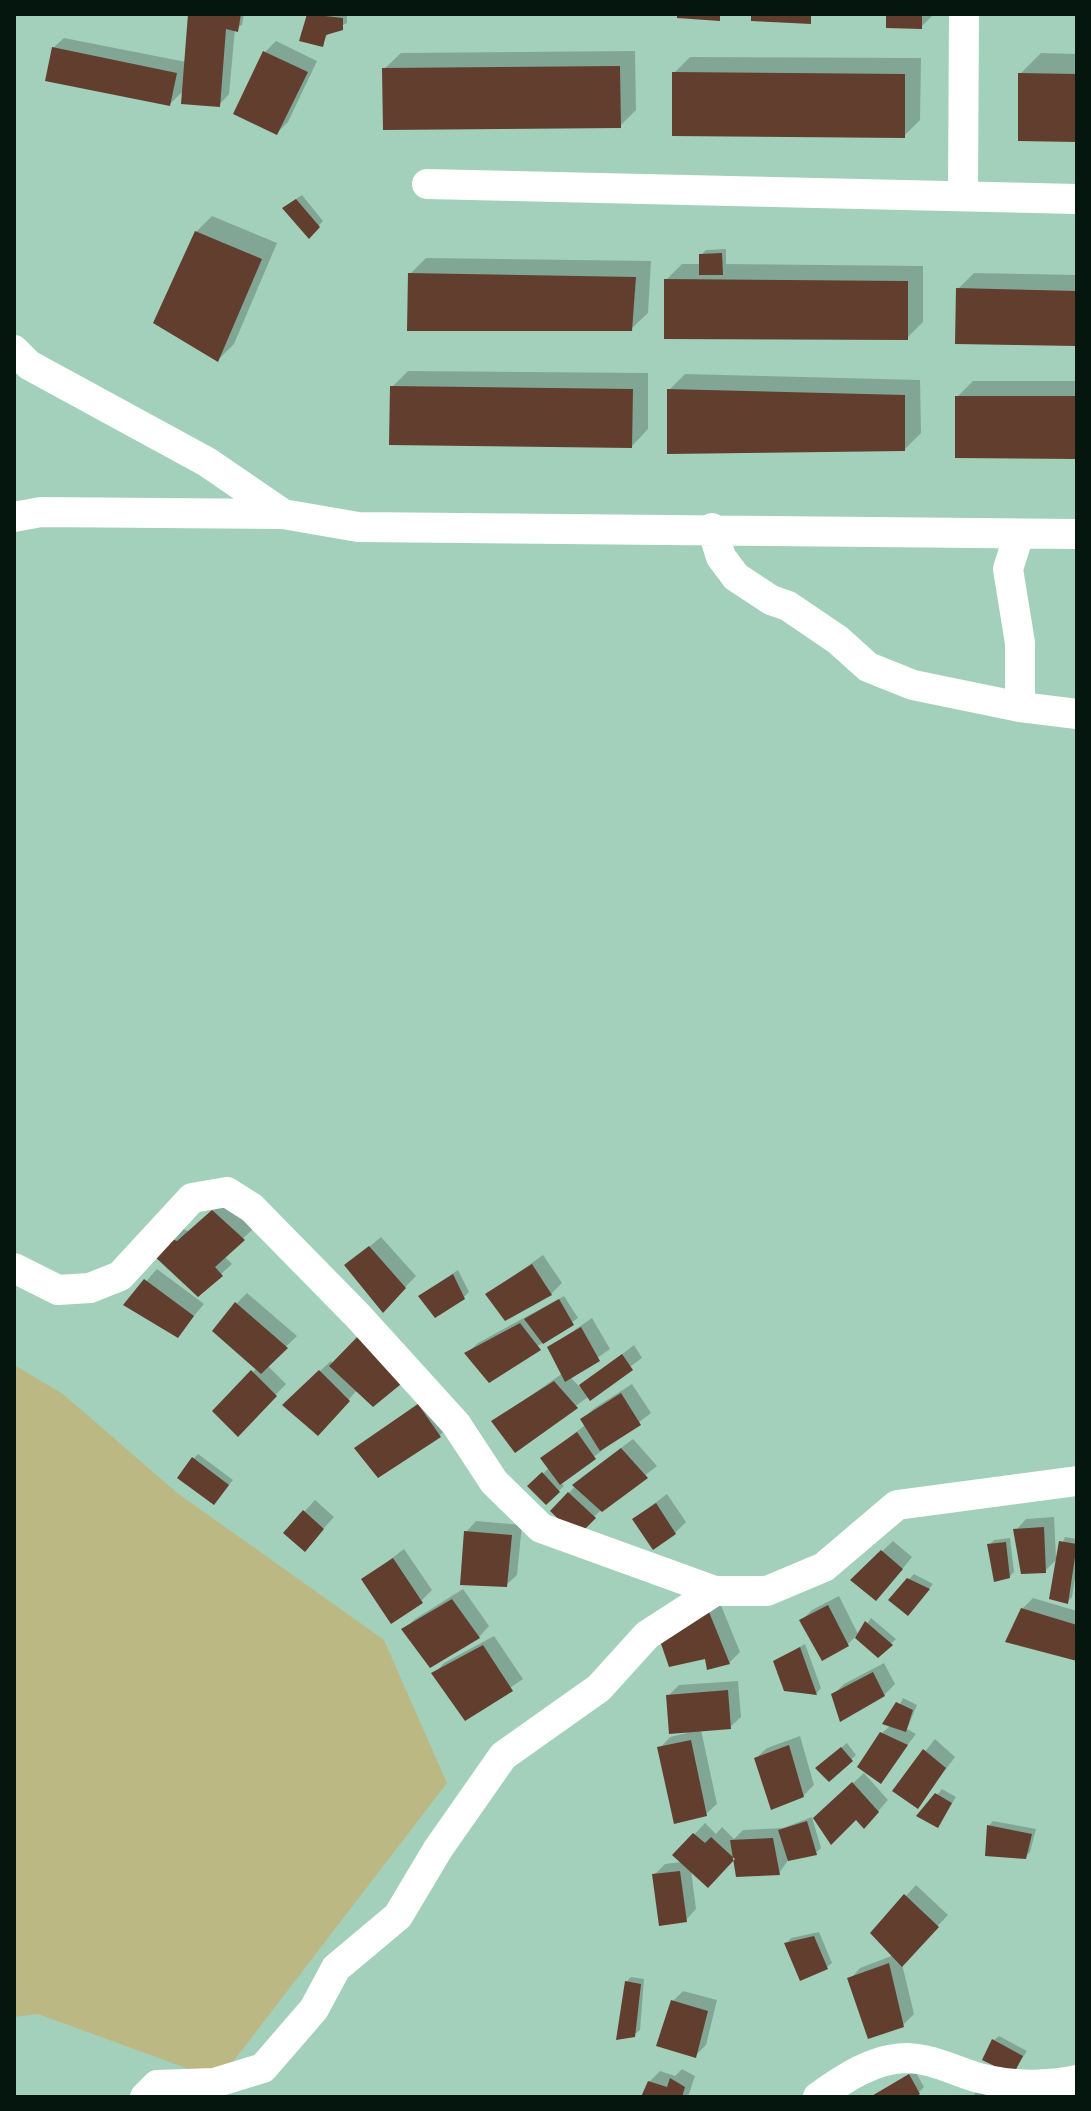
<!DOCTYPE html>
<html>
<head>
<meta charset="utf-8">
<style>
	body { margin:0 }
	#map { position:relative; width:1091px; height:2111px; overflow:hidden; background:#a3d0bb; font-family:"Zilla Slab",serif }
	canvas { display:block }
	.frame { position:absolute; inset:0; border:16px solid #05160f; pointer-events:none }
</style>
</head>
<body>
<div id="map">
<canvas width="1091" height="2111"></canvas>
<div class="frame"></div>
</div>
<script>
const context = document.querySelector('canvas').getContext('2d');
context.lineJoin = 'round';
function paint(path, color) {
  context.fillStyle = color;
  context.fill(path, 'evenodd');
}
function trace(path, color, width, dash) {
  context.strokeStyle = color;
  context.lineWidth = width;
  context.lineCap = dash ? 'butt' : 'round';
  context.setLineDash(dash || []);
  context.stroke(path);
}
paint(new Path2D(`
	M14 1365 63 1394 176 1492 384 1640 447 1783 219 2080 38 2014 14 2017Z`), '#bcb883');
paint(new Path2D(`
	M190 14H244L242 25 235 29 229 94 219 105 184 90 170 104 53 48 64 38 186 62Z
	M309 14H347V23L329 32 322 44 302 39Z
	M888 14H932V16L921 27Z
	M276 41 317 61 288 122 277 133 265 52Z
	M635 51 636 110 620 126 384 69 401 53Z
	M1041 53 1077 54V140L1020 74Z
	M690 57 921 58 920 120 904 136 674 73Z
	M302 195 323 221 309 236 290 203Z
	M212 216 277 243 234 344 218 360 196 232Z
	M726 249V264L923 266V322L907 338 666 280 682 264H701V255L706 250Z
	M426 258 651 261 648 313 631 329 410 274Z
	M974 273 1077 275V344L958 289Z
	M408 371 648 373V429L632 446 392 387Z
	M685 374 920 380 921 433 905 449 669 390Z
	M973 381H1077V457L957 397Z
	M224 1200 254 1228 224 1256 232 1264 198 1295 156 1255 181 1228 190 1232Z
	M381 1237 416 1276 383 1310 346 1266Z
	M543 1255 562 1283 551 1294H488Z
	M157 1269 204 1304 177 1336 126 1304Z
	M458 1270 469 1292 464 1297 425 1292Z
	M247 1293 297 1336 267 1365 286 1384 238 1434 215 1411 257 1368 236 1304Z
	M564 1296 578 1318 489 1380 467 1353 478 1343Z
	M592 1318 610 1349 570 1377 580 1387 634 1345 642 1358 515 1450 494 1421 563 1373 550 1347Z
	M331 1361 357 1390 329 1423 295 1394Z
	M632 1384 651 1413 561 1482 564 1486 546 1503 530 1486 550 1467 543 1458 585 1425 582 1420 593 1409Z
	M430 1395 450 1425 440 1435 356 1448Z
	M633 1439 657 1466 602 1509 577 1534 553 1511 585 1475Z
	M198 1454 233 1480 219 1498 193 1459Z
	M667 1494 686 1522 675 1533 634 1519Z
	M315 1500 334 1517 315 1538 286 1532Z
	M1054 1517 1056 1558 1065 1537 1077 1539V1567L1072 1597 1067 1602 1058 1558 1045 1571 1016 1530 1026 1519Z
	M476 1521 522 1525 517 1575 506 1585 466 1532Z
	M1010 1538 1014 1572 1009 1577 989 1545 994 1540Z
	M893 1541 912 1557 887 1588 853 1579Z
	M404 1549 432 1590 421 1601 363 1580Z
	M914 1574 933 1584 913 1608 909 1579Z
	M463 1589 489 1626 479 1637 404 1629 415 1619Z
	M839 1596 859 1636 871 1618 896 1639 878 1655 856 1636 847 1645 802 1620 812 1610Z
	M1033 1598 1077 1611V1659L1022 1609Z
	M720 1603 740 1652 729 1663 706 1656 660 1635Z
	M494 1636 523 1679 465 1718 434 1674 444 1663Z
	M805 1644 821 1688 817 1693 786 1689 775 1661Z
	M884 1663 895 1684 884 1695H833L844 1684Z
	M738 1681 741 1717 730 1727 701 1730 717 1804 706 1814 660 1748 670 1737 687 1733 668 1696 679 1685Z
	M903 1698 917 1705 907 1729 916 1734 880 1781 882 1733 891 1725Z
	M800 1736 814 1785 803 1796 756 1758 767 1748Z
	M935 1739 955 1757 918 1806 895 1790Z
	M847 1743 856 1755 829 1779 823 1763Z
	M864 1773 888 1800 874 1816 857 1817 826 1808Z
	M942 1789 956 1797 938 1826 920 1815Z
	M812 1817 821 1848 816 1853 789 1859 779 1873 735 1857 691 1870 696 1909 686 1920 654 1875 665 1864 682 1862 675 1855 705 1823 716 1834 722 1827 734 1839 743 1830 783 1828Z
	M993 1821 1036 1829 1030 1852 1025 1857 989 1826Z
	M916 1885 948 1915 902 1964 914 2014 903 2025 850 1979 860 1968 894 1955 873 1932Z
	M819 1932 832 1963 827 1967 787 1943 791 1938Z
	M631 1977 644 1979 640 2030 634 2035 626 1982Z
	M683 1991 717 2000 706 2045 696 2055 673 2001Z
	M999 2036 1027 2051 1013 2073 994 2040Z
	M682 2069 695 2076 688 2097H643L649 2082 660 2071 675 2076Z
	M915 2071 924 2087 919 2092 911 2097H870Z
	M976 2091 1016 2097H973Z`), '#0003');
paint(new Path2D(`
	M188 14H241L238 32 226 29 220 107 181 104Z
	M307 14 343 18V30L326 35 323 47 299 41Z
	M677 14H720V21L677 18Z
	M751 14H811V24L751 21Z
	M886 14H922V29L886 28Z
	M52 47 177 73 170 106 45 81Z
	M263 51 308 72 277 135 233 114Z
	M620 66 621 128 383 130 382 68Z
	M672 72 905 74V138L672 136Z
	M1018 73 1077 74V142L1018 141Z
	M296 199 320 227 309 239 282 208Z
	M195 231 262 259 218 362 153 323Z
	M722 253 723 275H699V254Z
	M408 273 636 277 632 331H407Z
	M664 279 908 281V340L664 339Z
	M956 288 1077 291V346L955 344Z
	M390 386 633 389 632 448 389 445Z
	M667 389 905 395V451L667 454Z
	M955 396H1077V459L955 458Z
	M212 1210 245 1240 215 1267 223 1276 198 1297 153 1255 169 1238 177 1241Z
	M369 1246 406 1288 383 1313 344 1265Z
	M532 1264 552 1295 505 1321 485 1294Z
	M453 1274 465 1299 435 1318 418 1296Z
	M144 1279 194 1316 178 1338 123 1305Z
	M559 1299 574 1325 543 1344 524 1319Z
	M235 1302 288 1348 261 1374 212 1331Z
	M520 1323 541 1350 489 1383 464 1353Z
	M581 1327 600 1361 565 1382 547 1347Z
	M362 1332 406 1380 373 1407 329 1366Z
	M622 1354 633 1370 590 1401 579 1385Z
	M251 1370 277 1396 238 1437 212 1411Z
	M319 1370 350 1401 318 1436 282 1405Z
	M554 1381 578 1408 515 1453 491 1421Z
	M621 1393 641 1425 600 1451 580 1419Z
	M418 1404 441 1437 378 1478 354 1448Z
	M577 1432 596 1459 560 1485 540 1458Z
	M621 1448 648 1478 602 1512 572 1485Z
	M192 1457 229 1485 214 1505 177 1478Z
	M542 1472 560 1492 546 1505 527 1486Z
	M568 1492 596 1518 577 1537 550 1511Z
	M656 1503 676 1534 653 1550 632 1519Z
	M303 1510 324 1529 305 1552 283 1533Z
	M1044 1527 1046 1573 1021 1574 1013 1529Z
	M464 1531 512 1535 507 1587 460 1585Z
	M1059 1541 1077 1544 1068 1604 1049 1599Z
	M1006 1542 1010 1578 994 1582 987 1544Z
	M881 1550 903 1569 876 1601 850 1580Z
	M393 1558 423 1603 391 1624 361 1579Z
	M907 1578 930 1589 908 1616 888 1600Z
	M452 1599 480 1638 430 1668 401 1629Z
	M828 1605 849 1646 822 1661 799 1620Z
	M1021 1608 1077 1625V1661L1005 1642Z
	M709 1612 730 1664 707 1670 705 1659 669 1667 658 1635Z
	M865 1621 893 1645 878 1658 855 1638Z
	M483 1645 513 1691 465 1721 431 1673Z
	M800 1647 817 1695 784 1691 773 1661Z
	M873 1672 885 1696 840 1722 831 1694Z
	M728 1690 731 1729 669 1734 666 1695Z
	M896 1702 913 1710 906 1732 882 1724Z
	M880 1732 908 1745 881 1784 857 1767Z
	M691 1740 707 1816 674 1824 657 1747Z
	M789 1745 804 1797 771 1810 754 1758Z
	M841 1747 853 1761 829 1782 815 1768Z
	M923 1749 946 1768 918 1809 892 1791Z
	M852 1782 879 1812 864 1829 856 1820 831 1845 813 1818Z
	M935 1793 952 1803 938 1828 916 1816Z
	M807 1821 817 1855 788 1861 778 1830Z
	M987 1825 1032 1834 1026 1859 985 1856Z
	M693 1833 705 1843 711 1837 735 1859 708 1888 672 1855Z
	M773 1838 780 1875 736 1877 730 1840Z
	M680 1871 687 1922 659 1926 652 1874Z
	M904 1894 939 1927 902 1967 870 1933Z
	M814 1936 828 1969 800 1981 784 1943Z
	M889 1963 904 2027 868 2039 847 1978Z
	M625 1981 641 1984 635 2037 616 2040Z
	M671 2000 708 2011 696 2058 656 2046Z
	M992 2039 1023 2056 1013 2075 982 2060Z
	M909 2074 920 2094 915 2097H870Z
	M670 2078 685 2087 682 2097H641L648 2081 667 2087Z`), '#613e2e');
trace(new Path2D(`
	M427 184 1077 199
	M963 193 964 14
	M14 350 29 365 207 462 283 514
	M14 517 41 512 283 514 358 527 1077 534
	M712 528 721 557 736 577 771 600 788 606 838 640 868 667 913 685 1020 707V643L1008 569 1019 534
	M1020 707 1077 714
	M14 1268 58 1290 90 1288 120 1276 192 1198 227 1192 252 1208 358 1316 456 1424 494 1482 541 1528 715 1591H767L824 1567 897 1505 1077 1481
	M145 2097 157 2085 214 2083 263 2068 314 2009 336 1968 398 1916 438 1849 503 1756 599 1688 647 1635 715 1591
	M818 2097C843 2079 874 2058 907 2058 934 2059 954 2071 979 2078 1011 2086 1044 2087 1077 2080`), '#fff', 30);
</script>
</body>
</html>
